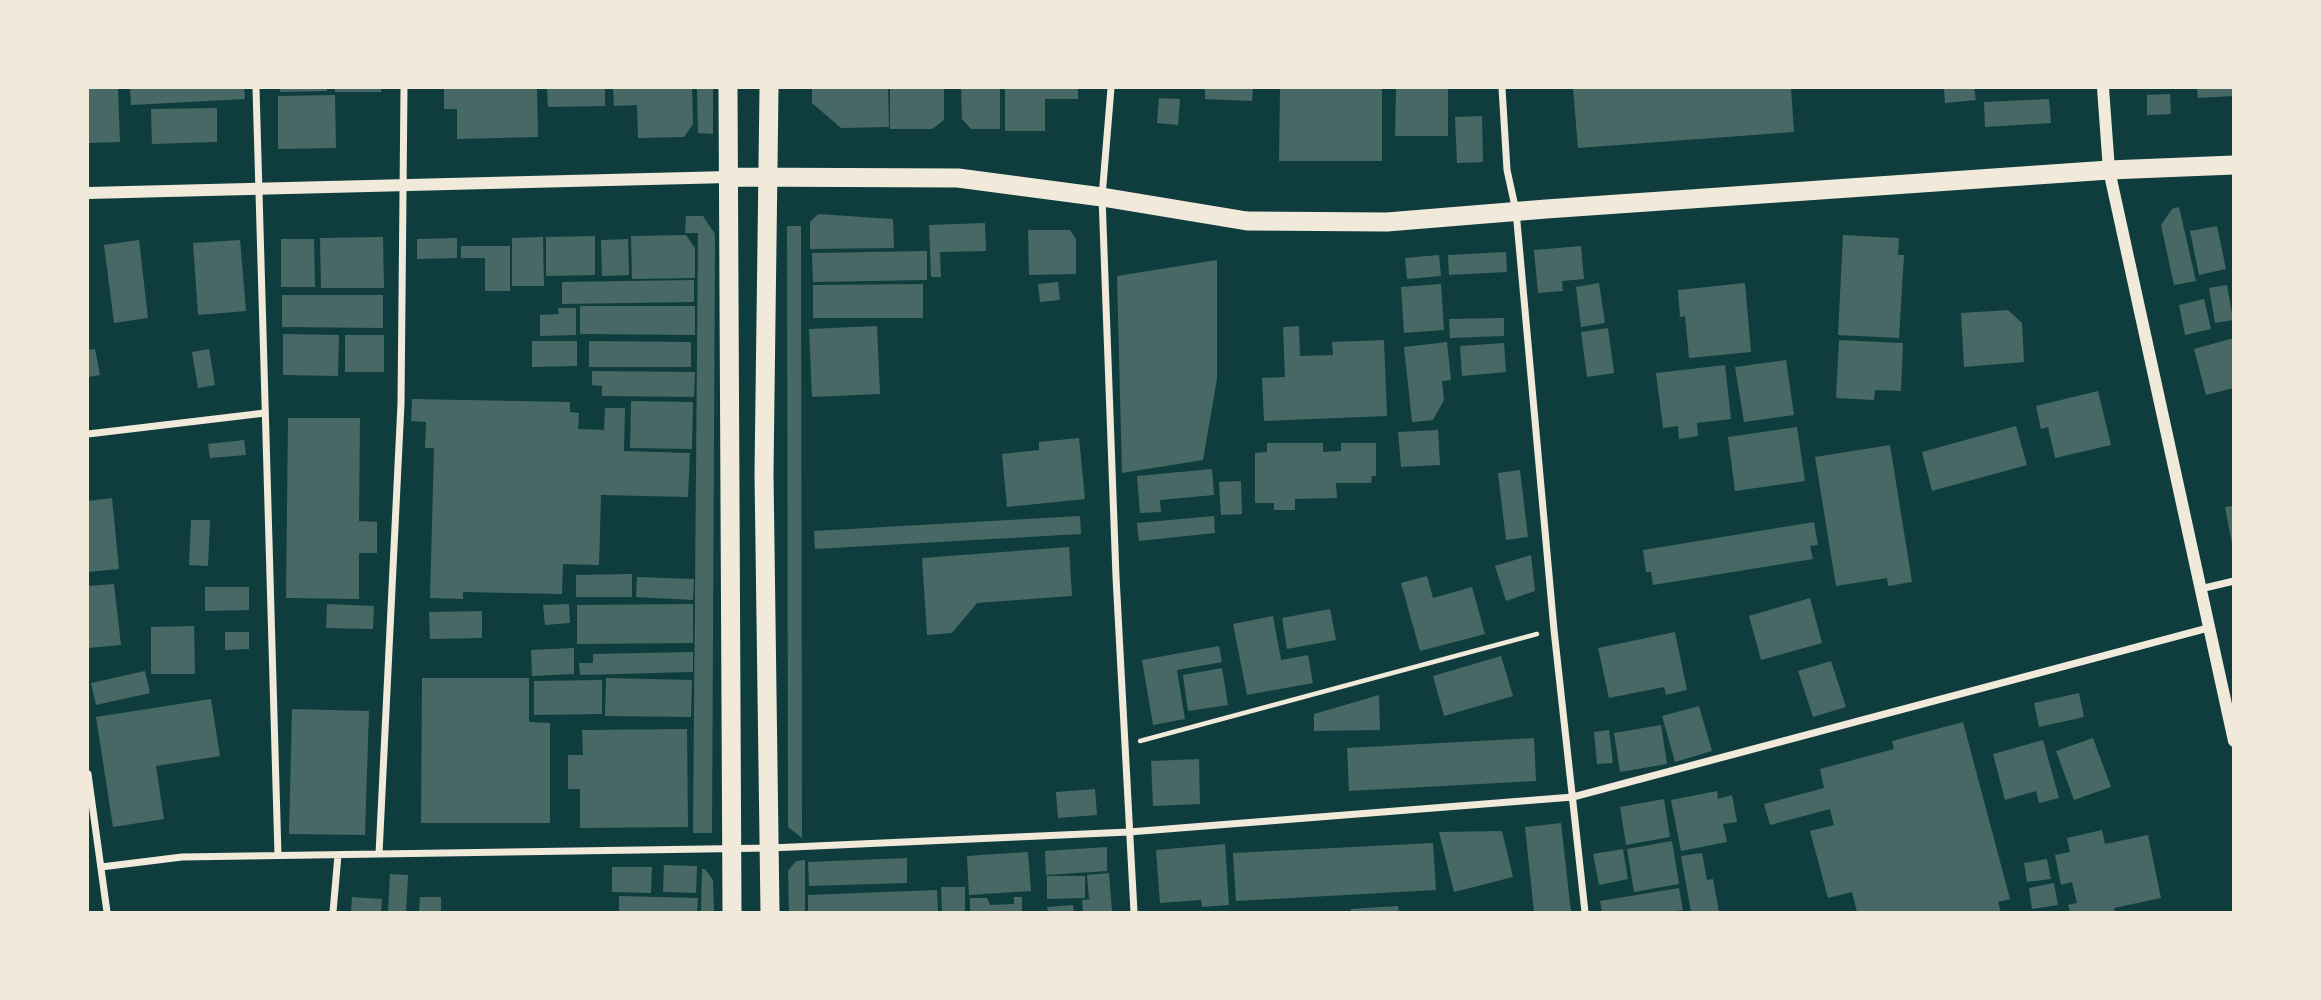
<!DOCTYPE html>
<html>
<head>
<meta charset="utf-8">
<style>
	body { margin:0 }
	#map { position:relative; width:2321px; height:1000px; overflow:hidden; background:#0f3d3e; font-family:Signika,sans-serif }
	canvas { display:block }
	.frame { position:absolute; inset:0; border:89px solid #f1e9da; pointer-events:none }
</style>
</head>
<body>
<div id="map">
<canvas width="2321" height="1000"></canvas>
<div class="frame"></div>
</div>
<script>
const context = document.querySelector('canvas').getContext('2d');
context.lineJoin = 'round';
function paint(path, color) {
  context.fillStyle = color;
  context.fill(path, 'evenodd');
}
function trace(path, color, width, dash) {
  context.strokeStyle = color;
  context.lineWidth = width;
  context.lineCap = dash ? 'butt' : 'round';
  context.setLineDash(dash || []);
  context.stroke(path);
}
paint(new Path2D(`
	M88 88H118L120 142 88 143Z
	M130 88H244L245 99 131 105Z
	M280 88H327V91L280 92Z
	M335 88H381V92H335Z
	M537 88 538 137 457 139V109H444V89Z
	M547 88H605V106L548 107Z
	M613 88H692L693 124 684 137 638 138 637 105 614 106Z
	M697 88H713V134L698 133Z
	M812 88H888L889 127 841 128 812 103Z
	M890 88H944V120L932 129H890Z
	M961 88H1000V129H971L962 119Z
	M1005 88H1078V99H1045V131H1005Z
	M1205 88H1253L1252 101 1205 99Z
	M1280 88H1382V161H1279Z
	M1396 88H1448V136H1395Z
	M1573 88H1791L1794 132 1578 148Z
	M1944 88H1974L1976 100 1945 103Z
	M2197 88H2234V96L2198 98Z
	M2170 94 2171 114 2147 115V95Z
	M335 95 336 148 278 149V96Z
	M1159 98 1180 99 1178 125 1157 123Z
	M2049 99 2051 123 1985 127 1984 102Z
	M217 108V142L152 144 151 109Z
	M1482 116 1483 162 1457 163 1455 117Z
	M2179 207 2196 281 2174 285 2161 225 2172 209Z
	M818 214 893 219 894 248 810 249V222Z
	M686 216H703L715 234 712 833H693L698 233H685Z
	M985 223 986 251 940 252 941 277H931L929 225Z
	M787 226H801L802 838 788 827Z
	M2217 226 2226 269 2199 275 2190 231Z
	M1028 230H1070L1076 239V274L1029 275Z
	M686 235 695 248V278L632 279 631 236Z
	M1843 235 1899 238 1898 255H1904L1899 338 1838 335Z
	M595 236V275L546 276V237Z
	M383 237 384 288H321L320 238Z
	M543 237 544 286H512V238Z
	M457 238V258L417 259V239Z
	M281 239H314L315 287H281Z
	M628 239 629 275 602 276 601 240Z
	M139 240 148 318 114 323 104 245Z
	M240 240 246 311 198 315 193 243Z
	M461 246H510V291H485V258H461Z
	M1581 246 1584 279 1562 281 1563 291 1538 293 1534 250Z
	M927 251V280L813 282 812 253Z
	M1506 252 1507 272 1449 275 1448 255Z
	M1439 255 1441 276 1407 279 1405 258Z
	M1217 260V379L1203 460 1122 473 1117 276Z
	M694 280V302L562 304V282Z
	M1058 282 1060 300 1040 302 1038 284Z
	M1599 283 1605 323 1581 327 1576 287Z
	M1745 283 1751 352 1689 358 1685 316 1680 317 1678 290Z
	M923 284V318H813V285Z
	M1441 284 1444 330 1404 333 1401 287Z
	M2227 285 2233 320 2215 323 2209 288Z
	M282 295H383V328L282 327Z
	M2204 299 2211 329 2185 335 2179 305Z
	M580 306H695V335L580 334Z
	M558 308H576V335L540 336V315L559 314Z
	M2008 310 2022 323 2024 362 1964 367 1961 313Z
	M1504 318V336L1450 338 1449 319Z
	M877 326 880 394 812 397 809 329Z
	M1299 326 1300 356 1333 355 1332 342 1384 340 1387 416 1264 421 1262 378 1285 377 1283 327Z
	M1608 328 1614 373 1587 377 1581 332Z
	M283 334 339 335 338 376 283 375Z
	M345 335H384V372H345Z
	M2234 338V388L2206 395 2194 349Z
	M1839 340 1903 343 1901 391 1875 390 1874 400 1836 398Z
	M532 341H577V366L532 367Z
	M589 341 691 342V367H589Z
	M1447 342 1451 380 1442 381 1444 400 1433 420 1412 422 1404 347Z
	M1504 343 1506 372 1462 376 1460 346Z
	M95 349 100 375 88 377V350Z
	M209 349 215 385 198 388 192 352Z
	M1786 360 1794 415 1744 422 1735 367Z
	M1725 365 1731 419 1697 423 1698 436 1679 439 1678 426 1663 428 1656 373Z
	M592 371 695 372 694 397 602 396V386L592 385Z
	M2098 391 2111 445 2055 458 2048 427 2041 429 2036 406Z
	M412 399 570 402V412L579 413 578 429 604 430 605 408H625L624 451 690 453 688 497 601 495 599 565 563 564 562 594 463 592V599L430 598 434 448H425L426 422 411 421Z
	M631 401 693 402 692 449 630 448Z
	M288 418H360L359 521 377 522V553H359V599L286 598Z
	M2016 426 2027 465 1932 491 1922 452Z
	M1797 427 1805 481 1735 491 1728 437Z
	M1438 430 1440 465 1401 467 1398 432Z
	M1079 438 1085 499 1007 507 1002 454 1039 450V442Z
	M244 440 246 455 210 458 208 444Z
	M1267 443H1323V452L1341 451V443H1376V476H1372L1371 483H1336L1337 498 1295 499V510H1274V503H1255V453L1267 452Z
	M1890 445 1912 582 1888 586 1887 578 1836 586 1815 457Z
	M1212 469 1214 495 1160 500 1161 512 1140 513 1137 476Z
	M1520 470 1528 537 1506 540 1498 473Z
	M1241 481 1242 514 1221 515 1219 482Z
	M112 498 119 569 88 572V501Z
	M2234 506V543L2232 544 2225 507Z
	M1080 516 1081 534 815 549 814 531Z
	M1214 516 1215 533 1139 541 1137 523Z
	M191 520H210L208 566 189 565Z
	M1814 522 1818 545 1810 546 1813 559 1653 585 1651 572H1646L1643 550Z
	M1069 547 1072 596 977 603 952 633 927 635 922 558Z
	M1531 555 1535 591 1506 601 1495 566Z
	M632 574V597H576V575Z
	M1427 576 1433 598 1472 587 1485 634 1420 651 1401 583Z
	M637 577 694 579 693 600 636 597Z
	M114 584 121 645 88 648V586Z
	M205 587H249V610L205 611Z
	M1810 598 1822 643 1761 660 1749 616Z
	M327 604 374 606 373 629 326 628Z
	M569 604 570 623 545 625 543 605Z
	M693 604V643L577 644V605Z
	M1330 609 1336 640 1287 649 1282 618Z
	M482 611V638L430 639 429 612Z
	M1273 616 1281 660 1308 655 1313 683 1247 695 1233 624Z
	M194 626 195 674H151V627Z
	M225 632H249V649L225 650Z
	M1675 632 1687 690 1666 695 1664 687 1609 698 1598 648Z
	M1219 646 1222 662 1177 670 1185 719 1153 725 1142 660Z
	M574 648V674L532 676 531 650Z
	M693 652V672L580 675 579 663H593V654Z
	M1501 656 1513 696 1444 716 1433 676Z
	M1831 661 1846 707 1813 717 1798 671Z
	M1222 668 1228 705 1188 711 1183 675Z
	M145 671 150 693 96 705 91 683Z
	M422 678H529V722L550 723V823H421Z
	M606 678 692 680 691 717 605 716Z
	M602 680V714L534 715V681Z
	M2079 693 2084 717 2039 727 2034 703Z
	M1379 695 1380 730 1314 731V714Z
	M211 699 220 756 156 766 164 819 113 827 96 717Z
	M1699 706 1712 751 1675 762 1662 716Z
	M292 709 369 711 365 835 289 834Z
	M1963 722 2010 899 1998 902 2001 912H1857L1852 892 1828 898 1810 831 1834 825 1830 809 1770 825 1764 804 1824 788 1820 769 1894 749 1892 741Z
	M1661 725 1667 764 1620 772 1614 733Z
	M687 729 688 827 580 828V789H568V755H583L582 730Z
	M1609 730 1613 763 1597 764 1594 732Z
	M1534 738 1536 781 1349 791 1347 748Z
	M2093 738 2111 787 2074 800 2056 751Z
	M2043 740 2059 798 2039 803 2036 791 2005 800 1993 754Z
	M1199 759 1200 804 1153 806 1151 761Z
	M1095 789 1097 815 1058 818 1056 792Z
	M1717 791 1718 799 1732 795 1737 822 1723 824 1727 842 1681 851 1671 800Z
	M1664 799 1670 837 1626 845 1620 807Z
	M1561 823 1571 912H1534L1525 827Z
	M2102 830 2105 844 2148 835 2161 898 2114 908 2115 912H2070L2068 905 2077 903 2072 882 2061 885 2055 855 2070 852 2067 838Z
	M1502 831 1513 877 1454 892 1439 832Z
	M1672 841 1679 884 1634 892 1627 849Z
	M1433 843 1436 890 1236 901 1233 853Z
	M1225 844 1229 905 1202 907 1201 900 1160 903 1156 850Z
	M1107 847V871L1046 875 1045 851Z
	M1623 849 1628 879 1599 885 1593 854Z
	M1028 852 1031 891 969 895 967 856Z
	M1702 853 1707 880 1713 879 1719 912H1691L1681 856Z
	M907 858V883L809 886 808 862Z
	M2047 859 2051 879 2027 882 2024 863Z
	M805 860V912H789L788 871 796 861Z
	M664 865 697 866 696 893 663 892Z
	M612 867H652L651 893 612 892Z
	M702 869H705L713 880 714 912H701Z
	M1109 873 1112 912H1083L1082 900 1091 899 1089 898 1087 875Z
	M390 874 408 875 406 912H388Z
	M1047 876H1085V898L1047 899Z
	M2054 883 2058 905 2032 909 2029 888Z
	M941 887H965V912H942Z
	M1679 888 1683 910 1668 912H1602L1600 901Z
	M937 890 938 912H808V895Z
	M619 896 698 898 697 912H619Z
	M352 897 382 899 381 912H351Z
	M420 897H441V912H419Z
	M1014 897H1022V912H970V898H987L990 905 1014 904Z
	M1073 905 1074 912H1048L1047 907Z
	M1398 906 1399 912H1351V909Z`), '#486865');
trace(new Path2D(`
	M1140 741 1537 634`), '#f1e9da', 4.5);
trace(new Path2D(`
	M256 88 278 855
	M1111 88 1102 197 1116 577 1134 912
	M1502 88 1507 170 1516 211 1554 630 1585 912
	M88 434 265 413
	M2200 589 2234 581
	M88 774 107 912
	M379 854 401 404 404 88
	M101 867 182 857 770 848 1129 832 1573 797 2208 628
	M333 912 338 855`), '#f1e9da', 7);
trace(new Path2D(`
	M2103 88 2109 170 2234 741
	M88 193 729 177`), '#f1e9da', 12);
trace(new Path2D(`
	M728 88 732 912
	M769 88 764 473 770 912
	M729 177 958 178 1102 197 1247 221 1387 222 1546 209 2109 170 2234 165`), '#f1e9da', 19);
</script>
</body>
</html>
